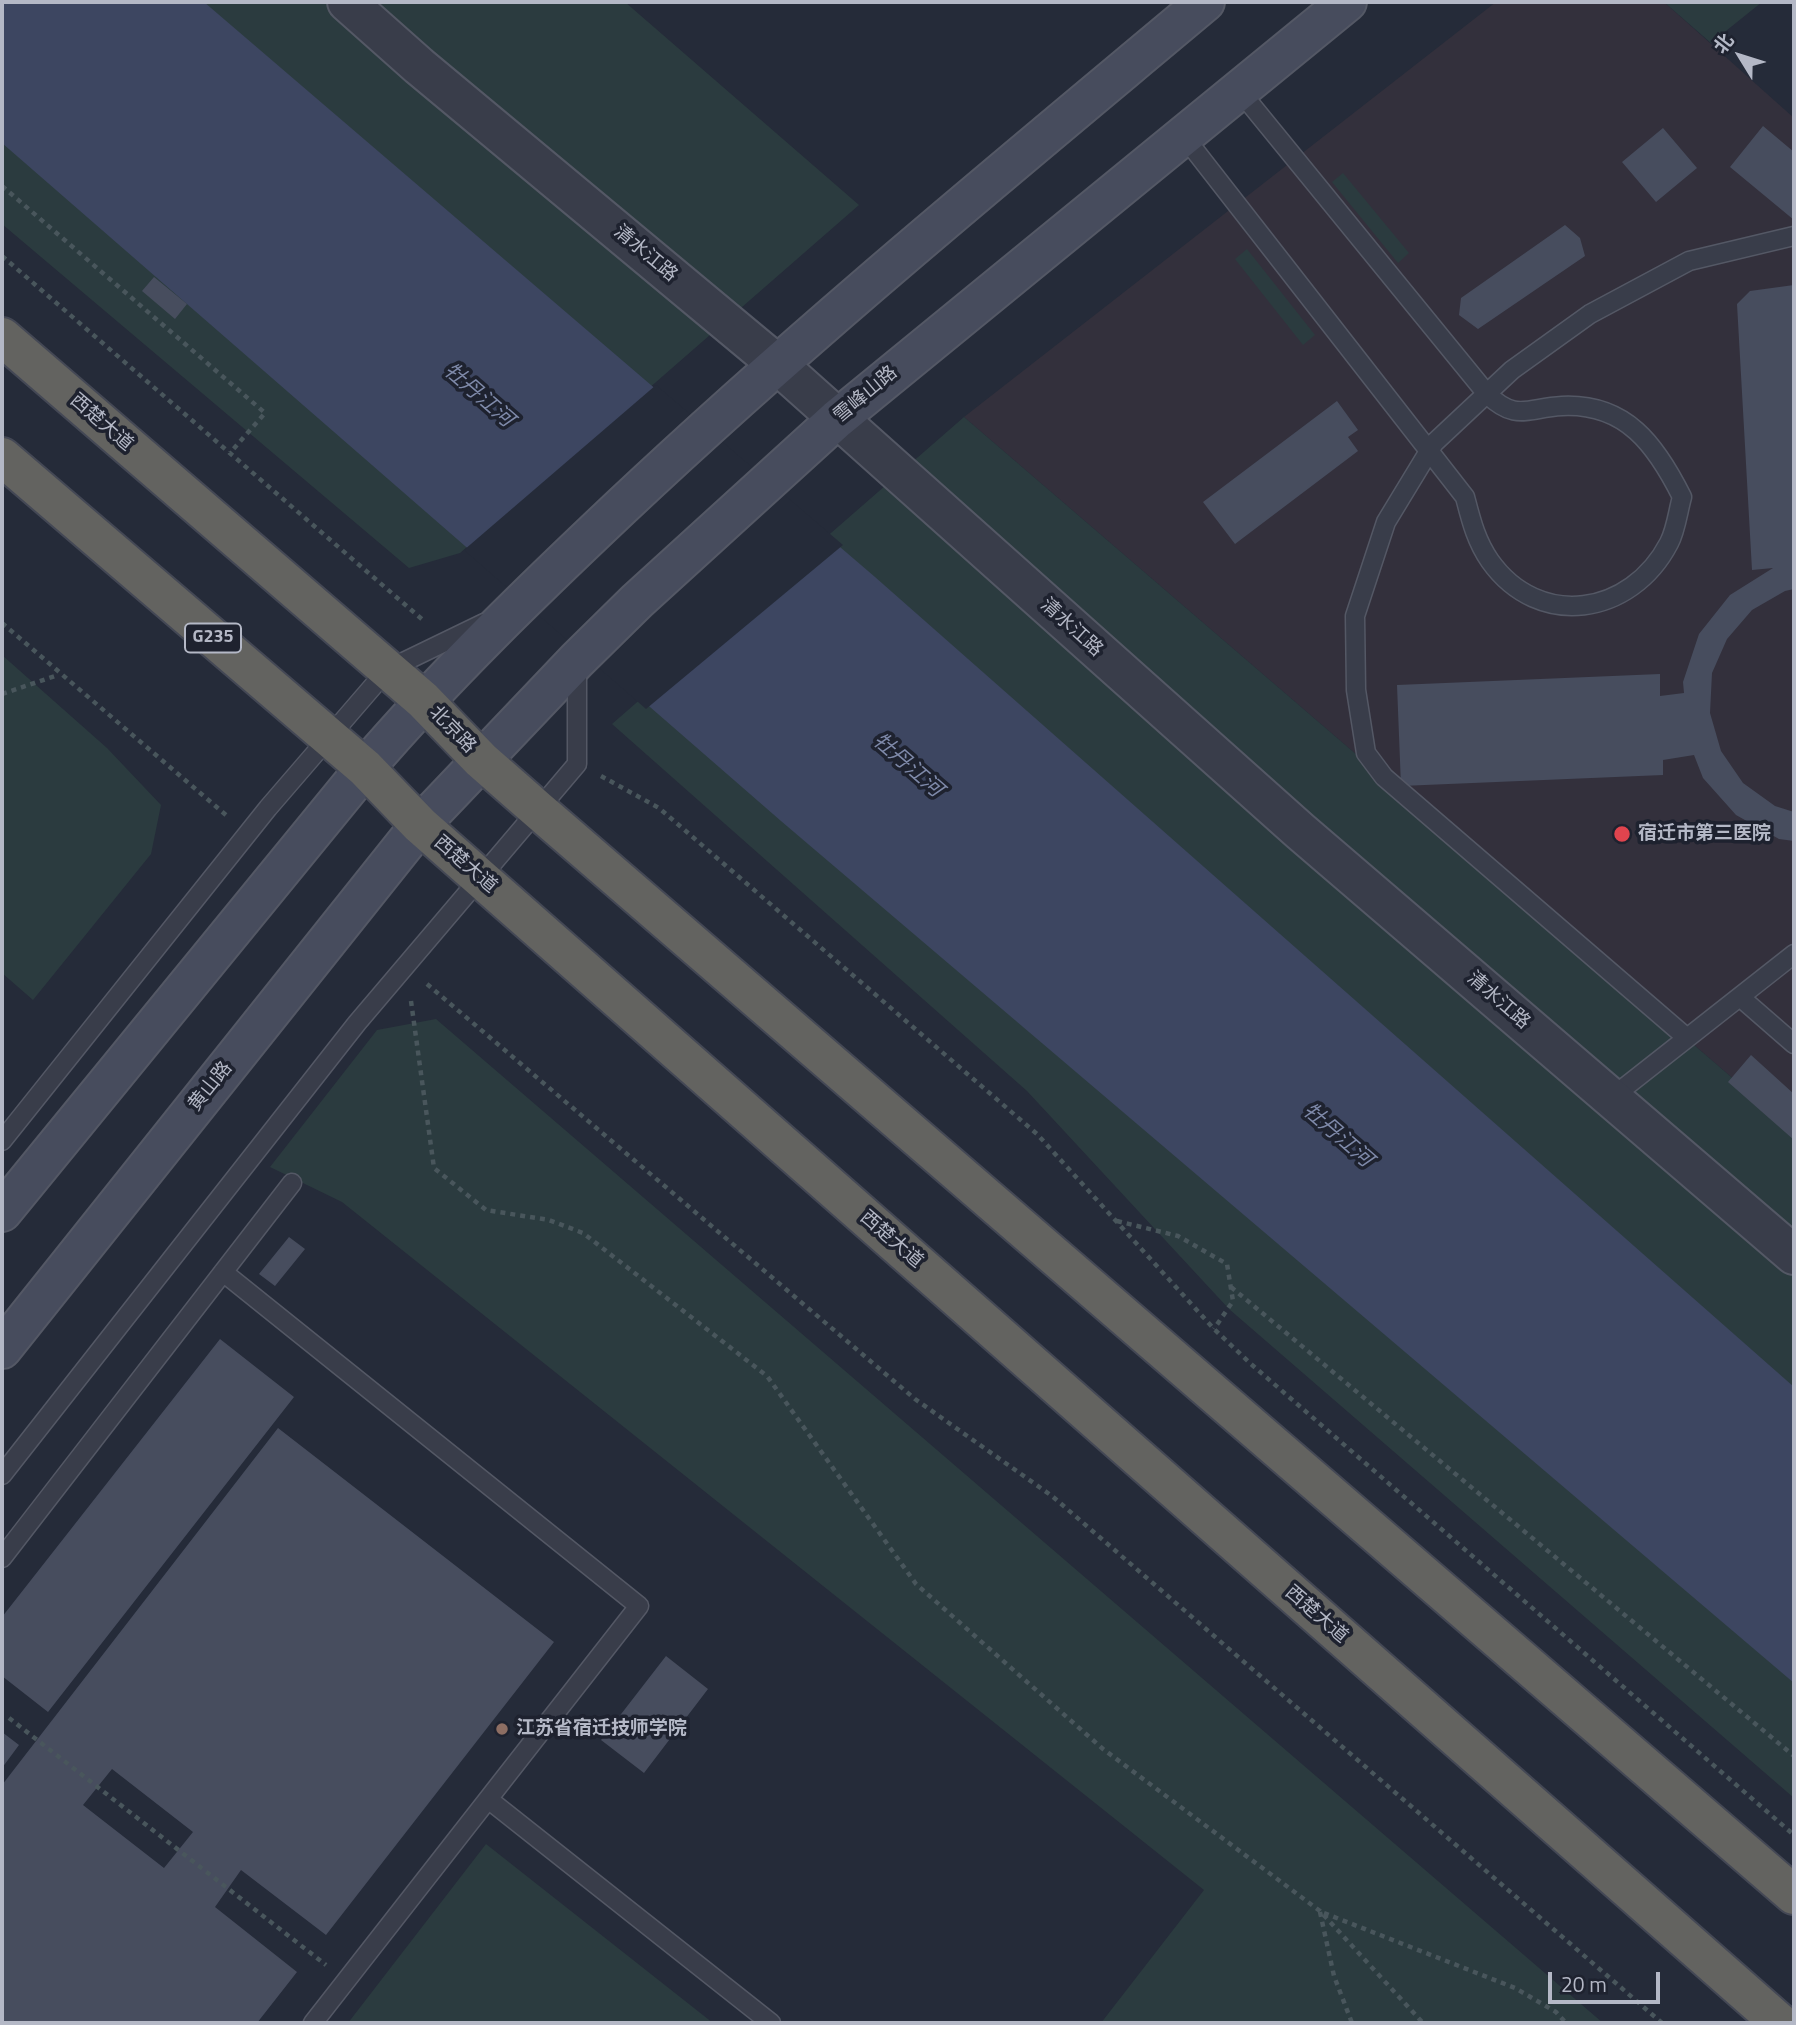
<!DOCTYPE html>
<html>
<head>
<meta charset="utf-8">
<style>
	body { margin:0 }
	#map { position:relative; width:1796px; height:2025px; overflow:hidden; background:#252b39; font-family:"Titillium Web","Noto Sans SC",sans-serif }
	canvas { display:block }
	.frame { position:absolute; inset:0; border:4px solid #b4b8c6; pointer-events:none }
	.north { position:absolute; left:1705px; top:21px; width:70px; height:70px; -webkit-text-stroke:5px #1e222f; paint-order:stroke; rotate:308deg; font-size:19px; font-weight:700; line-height:28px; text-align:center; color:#b4b8c6 }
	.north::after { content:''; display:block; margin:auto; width:24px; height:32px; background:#b4b8c6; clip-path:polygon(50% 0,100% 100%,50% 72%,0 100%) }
	.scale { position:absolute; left:1548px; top:1972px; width:112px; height:32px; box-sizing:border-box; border:4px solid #b4b8c6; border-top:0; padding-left:9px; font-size:21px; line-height:24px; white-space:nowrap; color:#b4b8c6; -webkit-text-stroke:5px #1e222f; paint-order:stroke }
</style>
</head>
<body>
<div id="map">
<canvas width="1796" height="2025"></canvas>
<div class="frame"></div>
<div class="north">北</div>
<div class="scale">20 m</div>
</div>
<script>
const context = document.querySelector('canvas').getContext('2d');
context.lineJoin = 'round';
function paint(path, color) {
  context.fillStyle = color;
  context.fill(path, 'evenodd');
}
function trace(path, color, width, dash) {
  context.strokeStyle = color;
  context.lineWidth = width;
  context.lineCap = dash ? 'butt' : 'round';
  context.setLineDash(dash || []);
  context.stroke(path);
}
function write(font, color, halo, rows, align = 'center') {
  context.font = font + ' "Titillium Web","Noto Sans SC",sans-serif';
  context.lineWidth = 7;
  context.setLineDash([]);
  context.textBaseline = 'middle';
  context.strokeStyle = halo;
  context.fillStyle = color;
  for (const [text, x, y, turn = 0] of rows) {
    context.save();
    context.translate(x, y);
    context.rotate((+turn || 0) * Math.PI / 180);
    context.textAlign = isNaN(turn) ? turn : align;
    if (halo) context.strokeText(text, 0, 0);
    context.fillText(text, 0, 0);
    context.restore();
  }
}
paint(new Path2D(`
	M1496 2H1664L1794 118V1131L964 417Z`), '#33303c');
paint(new Path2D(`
	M2 2H625L859 205 460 553 409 568 2 224Z
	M1664 2H1762L1711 43Z
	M1343 173 1409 253 1398 263 1332 182Z
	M1247 249 1315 335 1303 345 1235 259Z
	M964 417 1794 1131V1798L1229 1309 1027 1091 612 724Z
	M2 655 107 748 161 805 151 854 33 1000 2 973Z
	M436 1019 1603 2023H1101L1204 1890 342 1202 270 1167 377 1030Z
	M486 1844 713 2023H348Z`), '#2b3b3f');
paint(new Path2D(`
	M2 2H204L875 577 1794 1387V1683L781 821 2 143Z`), '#3d4661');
paint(new Path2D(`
	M656 385 843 545 646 709 464 550Z`), '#252b39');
paint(new Path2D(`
	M1763 126 1794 152V220L1730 167Z
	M1663 128 1697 168 1656 202 1622 162Z
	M1565 225 1580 238 1585 256 1478 329 1459 315 1461 298Z
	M154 277 187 304 175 319 142 291Z
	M1794 285V589L1785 591 1752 610 1727 639 1712 673 1710 713 1721 751 1743 783 1775 806 1794 812V841L1779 839 1736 815 1703 778 1694 755 1663 760V775L1401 786 1397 685 1660 674V696L1684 693 1683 682 1699 634 1730 595 1773 568 1752 570 1737 304 1750 291Z
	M1337 401 1358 430 1348 437 1358 451 1235 544 1203 502Z
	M1751 1055 1794 1094V1140L1728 1082Z
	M289 1237 305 1249 275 1286 259 1274Z
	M220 1339 294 1397 48 1712 2 1676V1617Z
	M278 1428 554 1642 326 1935 241 1870 215 1907 297 1972 257 2023H2V1785ZM112 1769 193 1832 164 1868 83 1805Z
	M666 1656 708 1689 644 1773 601 1740Z
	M2 1732 19 1745 2 1768Z`), '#474d5e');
const service = new Path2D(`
	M1182 134 1465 497C1471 520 1476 541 1490 561 1539 630 1631 616 1669 543 1676 530 1678 511 1682 497 1656 445 1626 403 1562 406 1527 408 1516 422 1487 394L1239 90
	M1740 997 1794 1044
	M1687 1038 1384 777 1366 753 1356 690 1355 616 1386 522 1434 443 1512 370 1590 314 1689 261 1794 236
	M1611 1098 1794 954
	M2 1141 268 808 387 670 484 623
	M223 1272 639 1606 313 2023
	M2 1475 357 1023 577 764V664
	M2 1558 292 1183
	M488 1799 771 2023`);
const tertiary = new Path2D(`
	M347 2 419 66 777 364 1300 831 1794 1255`);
const secondary = new Path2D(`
	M2 1212 365 768C445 675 532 591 621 507 809 330 1008 167 1205 2
	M2 1349 420 825 577 660 637 601 837 419 1347 2`);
const trunk = new Path2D(`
	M2 337 423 700 481 760 538 810 1794 1895
	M2 457 365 768 420 825 1780 2023`);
trace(service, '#545865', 21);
trace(tertiary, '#545865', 42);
trace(secondary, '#545865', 42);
trace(trunk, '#444855', 42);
trace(new Path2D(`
	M2 186 265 413 230 453
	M2 256 424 621
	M2 623 227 816
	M2 694 58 675
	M601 776 659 808 1037 1134 1214 1329 1251 1364 1794 1835
	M427 984 915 1399 1052 1496 1662 2023
	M411 1001 434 1168 486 1210 549 1220 583 1233 767 1376 916 1584 1103 1749 1320 1911 1423 2023
	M1117 1221 1178 1236 1227 1264 1233 1301 1214 1329
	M1231 1287 1794 1756
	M9 1718 326 1965
	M1320 1912 1334 1976 1352 2023
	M1324 1913 1515 1988 1556 2012 1566 2023`), '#49565c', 4.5, [5, 5]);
trace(service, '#393d4a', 18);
trace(tertiary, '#393d4a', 38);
trace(secondary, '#474c5d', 38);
trace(trunk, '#636360', 38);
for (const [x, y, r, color] of [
	[1622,834,9,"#e0444e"],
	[502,1729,7,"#8d6e63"]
]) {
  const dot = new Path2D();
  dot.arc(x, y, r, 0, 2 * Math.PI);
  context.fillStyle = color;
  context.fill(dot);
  trace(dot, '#1e222f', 2.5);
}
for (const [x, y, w] of [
	[213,638,56]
]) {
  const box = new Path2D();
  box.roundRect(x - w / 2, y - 14.5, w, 29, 5);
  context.fillStyle = '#1e222f';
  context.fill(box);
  trace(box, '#b4b8c6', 2);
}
write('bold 18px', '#b4b8c6', null, [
	["G235",213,638]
]);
write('19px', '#b4b8c6', '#1e222f', [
	["清水江路",645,254,40],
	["雪峰山路",866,395,-40],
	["西楚大道",101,423,41],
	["清水江路",1071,628,42],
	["北京路",452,730,46],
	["西楚大道",465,865,41],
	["清水江路",1498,1001,41],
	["黄山路",211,1087,-51],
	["西楚大道",891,1240,41],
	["西楚大道",1316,1615,41]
]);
write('bold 19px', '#b4b8c6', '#1e222f', [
	["宿迁市第三医院",1638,834],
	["江苏省宿迁技师学院",516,1729]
], 'left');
write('italic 21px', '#7f8aaa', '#1e222f', [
	["牡丹江河",478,396,41],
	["牡丹江河",907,766,41],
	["牡丹江河",1337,1136,41]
]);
</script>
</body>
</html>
